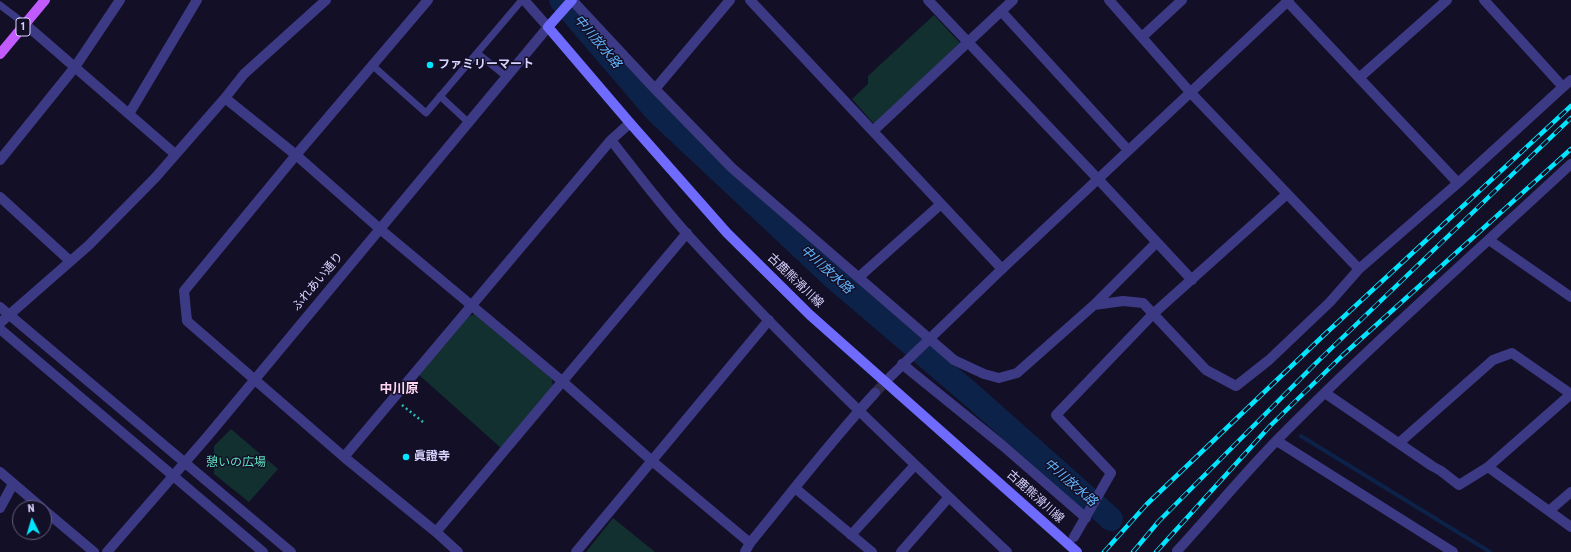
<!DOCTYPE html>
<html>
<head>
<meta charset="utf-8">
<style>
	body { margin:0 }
	#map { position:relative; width:1571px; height:552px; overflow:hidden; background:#130f26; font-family:"Roboto Condensed",sans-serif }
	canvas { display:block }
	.north { position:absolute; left:12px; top:500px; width:40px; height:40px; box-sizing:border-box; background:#130f26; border:1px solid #625e7d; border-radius:50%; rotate:355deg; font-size:11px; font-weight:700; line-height:16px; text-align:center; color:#d9d4ff }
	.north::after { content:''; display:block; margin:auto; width:14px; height:18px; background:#00e5ff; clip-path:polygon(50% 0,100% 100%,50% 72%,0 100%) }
</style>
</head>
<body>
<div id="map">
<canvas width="1571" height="552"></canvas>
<div class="north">N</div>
</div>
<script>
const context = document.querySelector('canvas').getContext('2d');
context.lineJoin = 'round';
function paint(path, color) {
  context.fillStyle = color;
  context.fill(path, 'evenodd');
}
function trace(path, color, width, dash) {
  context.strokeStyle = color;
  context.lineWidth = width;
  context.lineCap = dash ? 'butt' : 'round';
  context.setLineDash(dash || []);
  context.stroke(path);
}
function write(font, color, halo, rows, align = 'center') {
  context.font = font + ' "Roboto Condensed","Noto Sans JP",sans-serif';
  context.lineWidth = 3;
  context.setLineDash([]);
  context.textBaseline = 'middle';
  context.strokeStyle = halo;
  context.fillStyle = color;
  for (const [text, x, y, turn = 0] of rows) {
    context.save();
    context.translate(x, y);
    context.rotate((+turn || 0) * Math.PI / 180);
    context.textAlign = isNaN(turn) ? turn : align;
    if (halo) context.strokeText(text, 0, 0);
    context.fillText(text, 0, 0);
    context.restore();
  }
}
paint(new Path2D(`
	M934 15 960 43 875 125 852 99 868 84V76Z
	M475 314 552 379 553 387 501 448 418 374 467 317Z
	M231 429 278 469 249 502 214 474V446Z
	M613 518 655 552H586Z`), '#12302f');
trace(new Path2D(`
	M1301 436 1490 552`), '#0c2248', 4);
trace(new Path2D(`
	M561 0 656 111 832 276 975 398 1111 519`), '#0c2248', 24);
trace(new Path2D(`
	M875 393 891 376`), '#312d47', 10, [10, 5]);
trace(new Path2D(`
	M402 405 423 422`), '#2fb8b0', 2.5, [2, 3]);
trace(new Path2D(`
	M0 5 25 24
	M477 53 507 77
	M372 65 426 113 522 0
	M440 96 469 123`), '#3d3a85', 7);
trace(new Path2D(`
	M428 0 296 155 184 291 187 321 344 457 436 532 458 552
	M572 0 655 89 732 168 954 360 984 374 999 378 1017 373 1094 305 1123 301 1143 303 1206 370 1236 386 1269 360 1330 302 1359 269 1458 183 1286 0
	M750 0 1002 269
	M928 0 1098 179 1192 280
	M1109 0 1190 92 1359 269
	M1001 11 1128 150
	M25 24 175 154
	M1142 37 1182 0
	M1359 78 1447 0
	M1563 87 1571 80
	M655 89 730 0
	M225 98 296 155 380 229 562 381 652 461 750 543
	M129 114 197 0
	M873 131 1013 0
	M611 140C636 172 660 204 687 234 788 345 898 449 1007 552
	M0 160 75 67 120 0
	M1458 183 1563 87 1484 0
	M0 197 70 261
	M1489 240 1571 297
	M859 277 941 204
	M1094 305 1156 243
	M0 323 89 245 155 178 225 98 244 74 326 0
	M902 364 1002 445 1086 518
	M1325 393 1432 466 1441 471 1459 485 1488 467 1571 394
	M1277 441 1453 552
	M1399 443 1493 360 1512 353 1571 394
	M344 457 611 140 630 123
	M1488 467 1571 527
	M0 472 42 508
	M795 488 872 552
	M0 508 13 484
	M44 510 94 552
	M1549 511 1571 492
	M436 532 687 233
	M851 535 915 465
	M1074 537 1111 473 1056 415 1153 314 1287 194
	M576 552 769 320
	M901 552 949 497
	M1178 552 1177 551C1211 514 1243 475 1278 439 1372 344 1473 255 1571 164`), '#3d3a85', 10);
trace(new Path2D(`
	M0 307 291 552
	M0 329 263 552
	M891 376 1002 269 1289 0
	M107 552 207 437 548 27 524 0
	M745 552 750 543C791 493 831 441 875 393`), '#3d3a85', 10);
trace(new Path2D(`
	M572 0 548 27 630 123 727 233 810 315 1077 552`), '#6f6bff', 10);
trace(new Path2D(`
	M0 54 45 0`), '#c25bff', 10);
const rail = new Path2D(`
	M1104 552 1147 504 1324 335 1571 106
	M1133 552 1159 521 1315 364 1571 118
	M1156 552 1271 425 1343 355 1571 149`);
trace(rail, '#00e5ff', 4.5);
trace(rail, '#130f26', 3, [9]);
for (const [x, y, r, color] of [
	[430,65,4,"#00e5ff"],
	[406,457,4,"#00e5ff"]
]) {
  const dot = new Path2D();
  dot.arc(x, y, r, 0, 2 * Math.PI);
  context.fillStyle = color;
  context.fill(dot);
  trace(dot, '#130f26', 1.5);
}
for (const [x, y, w] of [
	[23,27,14]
]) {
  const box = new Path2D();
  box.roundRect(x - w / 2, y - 9, w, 18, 3);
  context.fillStyle = '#130f26';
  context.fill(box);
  trace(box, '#d9d4ff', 1);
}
write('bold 11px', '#d9d4ff', null, [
	["1",23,27]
]);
write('bold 12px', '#d9d4ff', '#130f26', [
	["ファミリーマート",438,65],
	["眞證寺",414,457]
], 'left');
write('12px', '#d9d4ff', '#130f26', [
	["古鹿熊滑川線",795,281,44],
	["ふれあい通り",318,282,-50],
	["古鹿熊滑川線",1035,497,42]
]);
write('12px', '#5fe0c0', '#130f26', [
	["憩いの広場",236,463]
]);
write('italic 13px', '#62b6ff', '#130f26', [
	["中川放水路",597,42,50],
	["中川放水路",826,270,42],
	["中川放水路",1070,483,41]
]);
write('bold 13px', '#ffd6f0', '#130f26', [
	["中川原",399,390]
]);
</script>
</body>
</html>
